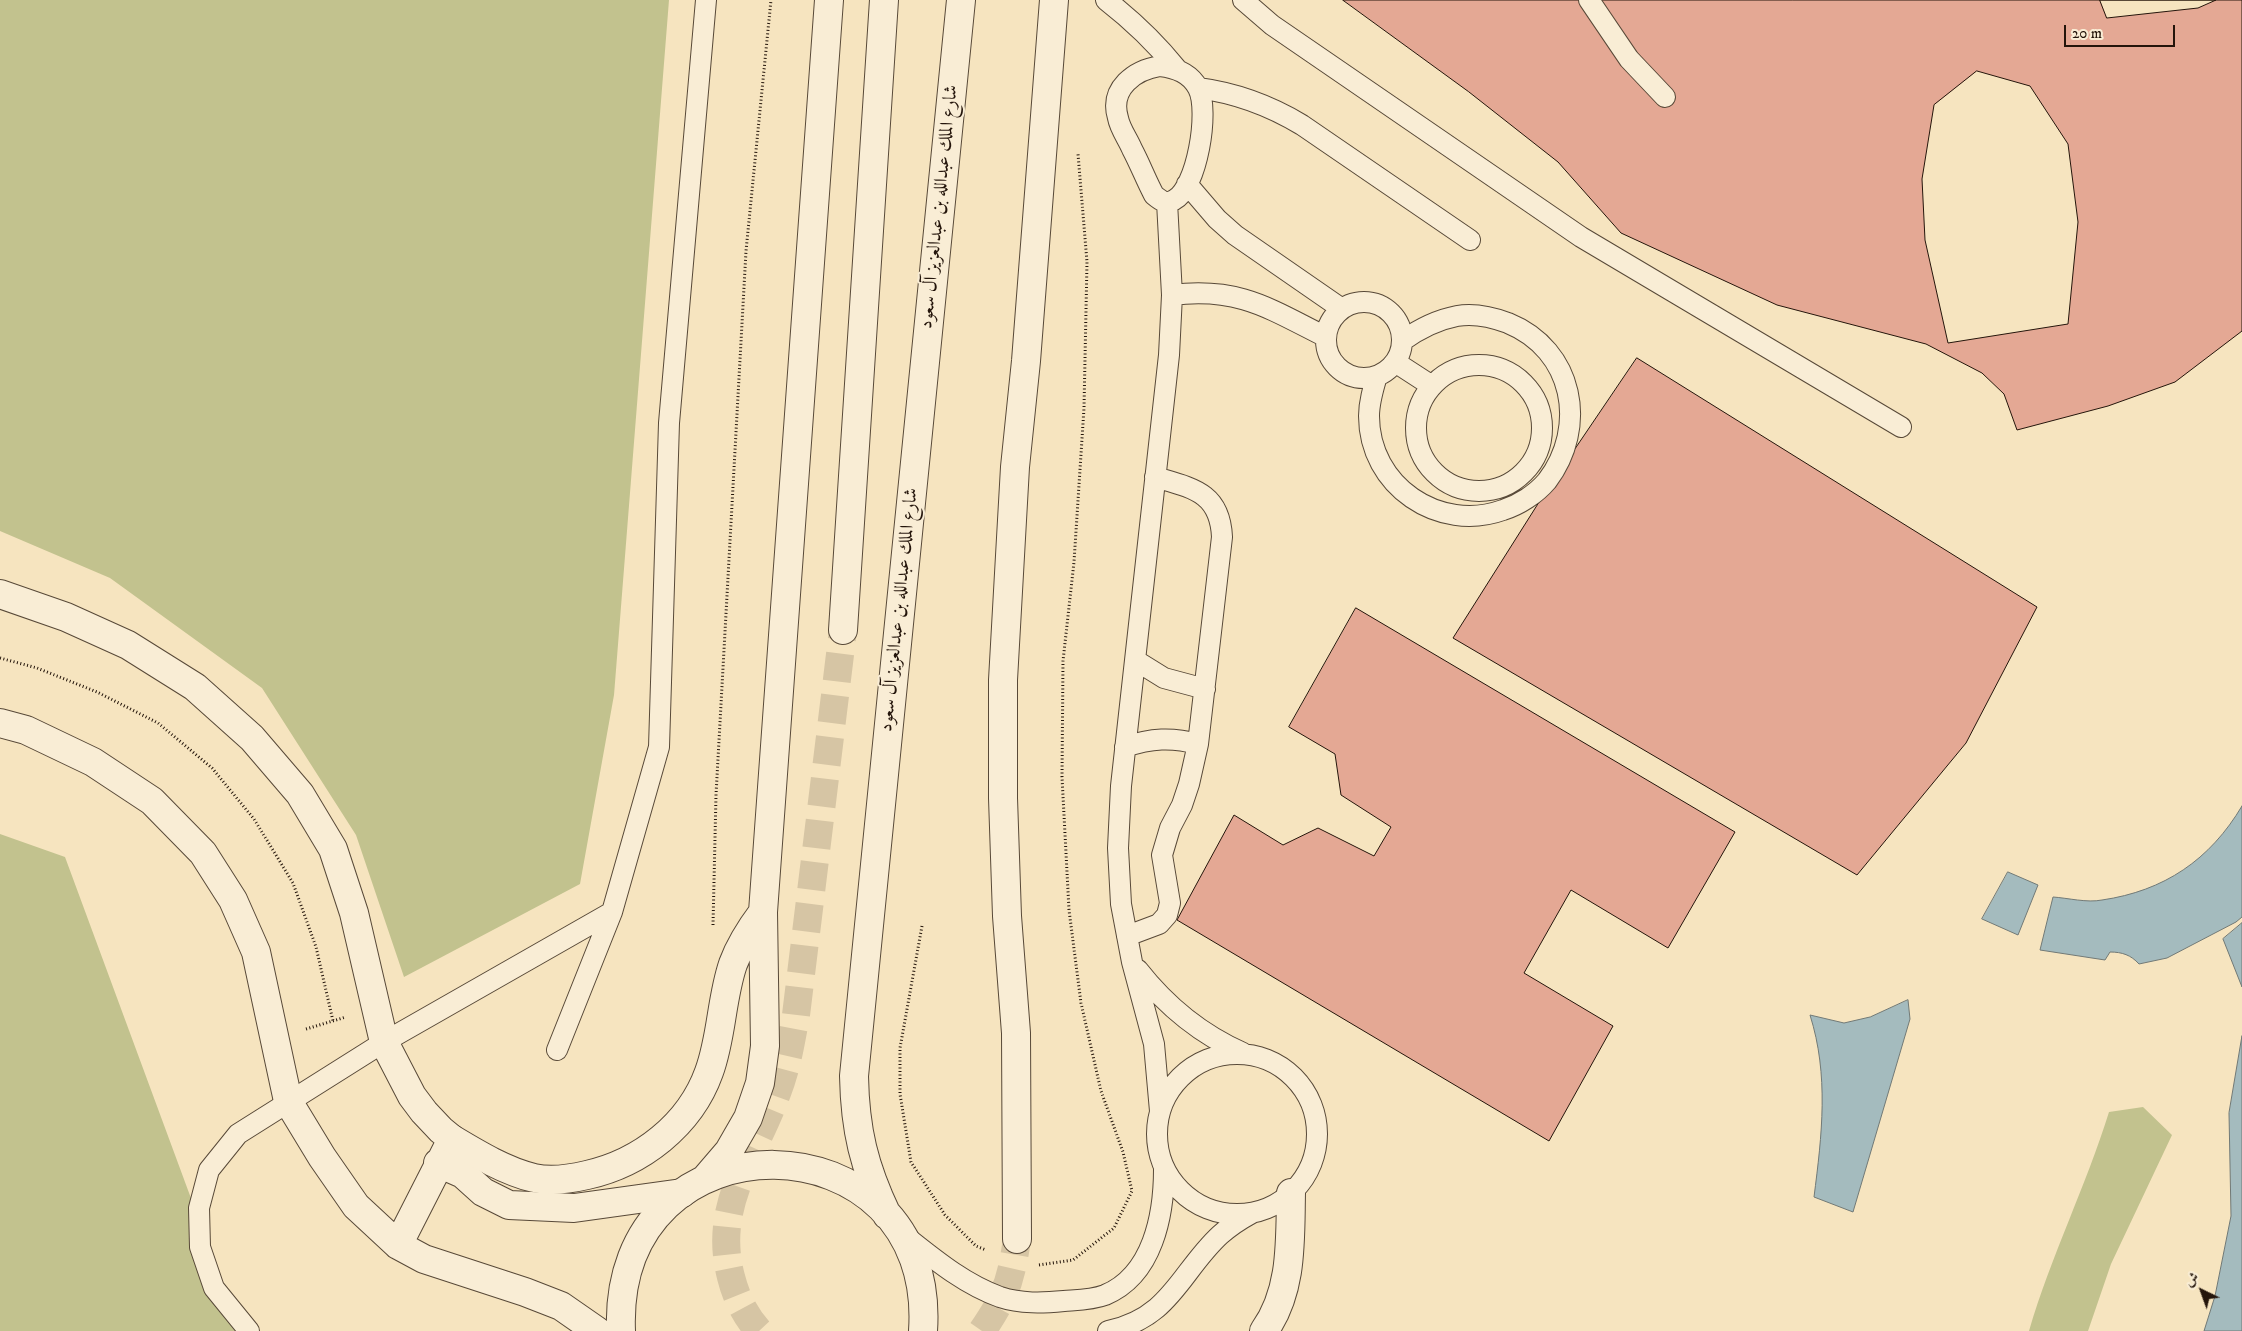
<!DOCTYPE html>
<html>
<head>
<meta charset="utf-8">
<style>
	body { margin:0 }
	#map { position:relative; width:2242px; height:1331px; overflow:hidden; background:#f6e4bf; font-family:"IM FELL DW Pica",Amiri,serif }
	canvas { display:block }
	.north { position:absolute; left:2177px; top:1266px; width:50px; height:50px; -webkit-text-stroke:4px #f9edd5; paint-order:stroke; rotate:318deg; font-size:14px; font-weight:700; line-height:20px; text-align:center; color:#24150b }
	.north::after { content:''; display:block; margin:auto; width:18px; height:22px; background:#24150b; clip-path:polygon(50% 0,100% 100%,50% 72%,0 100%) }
	.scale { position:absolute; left:2064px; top:25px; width:111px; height:22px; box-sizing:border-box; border:2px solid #24150b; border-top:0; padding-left:6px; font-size:15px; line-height:18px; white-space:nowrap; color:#24150b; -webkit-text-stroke:4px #f9edd5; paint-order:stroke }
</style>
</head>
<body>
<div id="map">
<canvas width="2242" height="1331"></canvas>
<div class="north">ش</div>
<div class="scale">20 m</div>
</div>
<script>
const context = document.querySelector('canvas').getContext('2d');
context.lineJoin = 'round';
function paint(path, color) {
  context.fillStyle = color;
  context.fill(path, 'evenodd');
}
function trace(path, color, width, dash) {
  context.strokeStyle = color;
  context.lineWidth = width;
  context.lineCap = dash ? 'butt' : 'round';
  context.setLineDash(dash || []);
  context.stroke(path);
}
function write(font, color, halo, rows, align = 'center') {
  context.font = font + ' "IM FELL DW Pica",Amiri,serif';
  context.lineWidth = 4;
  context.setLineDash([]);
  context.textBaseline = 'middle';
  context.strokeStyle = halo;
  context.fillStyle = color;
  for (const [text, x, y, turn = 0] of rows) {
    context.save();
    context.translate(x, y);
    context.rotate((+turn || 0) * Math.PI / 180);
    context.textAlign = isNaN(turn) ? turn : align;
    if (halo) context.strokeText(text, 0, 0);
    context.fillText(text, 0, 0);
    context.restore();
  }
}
paint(new Path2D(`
	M0 0H669L614 695 580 884 404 977 356 835 262 688 110 578 0 531Z
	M0 834 65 857 240 1331H0Z
	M2143 1107 2172 1135 2111 1264 2088 1331H2029C2051 1256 2086 1186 2109 1112Z`), '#c2c28e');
const water = new Path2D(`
	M2242 806V917L2236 922 2167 958 2139 964C2131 955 2122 952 2110 952L2105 960 2040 950 2053 897C2068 898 2087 903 2102 900 2164 891 2210 860 2242 806Z
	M2008 872 2038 885 2018 935 1982 919Z
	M2242 923V987L2223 939Z
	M1908 1000 1910 1019 1853 1212 1814 1197C1822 1135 1829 1075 1810 1015L1844 1023 1870 1017Z
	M2242 1036V1331H2204L2215 1296 2231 1216 2229 1113Z`);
paint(water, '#a4bbbe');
trace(water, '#717976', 1);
const building = new Path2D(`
	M1343 0H2242V331L2175 382 2108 406 2017 430 2004 394 1982 373 1926 344 1777 305 1621 233 1558 162 1469 92Z
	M2100 0H2216L2198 8 2107 18Z
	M1977 71 2030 86 2068 144 2078 222 2068 324 1948 343 1925 240 1922 179 1934 105Z
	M1637 358 2037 607 1966 743 1857 875 1453 638 1541 499Z
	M1356 608 1735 832 1668 948 1571 890 1524 973 1613 1026 1549 1141 1177 920 1234 815 1283 845 1318 828 1374 856 1391 827 1341 795 1335 754 1289 727Z`);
paint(building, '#e4a894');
trace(building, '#24150b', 1);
trace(new Path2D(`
	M759 1331C745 1316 736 1297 731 1277 712 1205 754 1157 777 1093 787 1068 791 1041 796 1015L843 630
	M982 1331C1006 1296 1011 1280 1017 1239`), '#d6c5a4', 28, [28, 14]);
const service = new Path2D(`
	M1106 0C1133 21 1155 42 1176 68
	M1243 0 1272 25 1581 237 1901 427
	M1589 0 1629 59 1665 97
	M1160 66C1176 68 1190 73 1198 88 1210 110 1197 189 1174 200 1166 205 1160 200 1154 195 1146 180 1140 164 1132 149 1128 139 1120 129 1118 118 1109 88 1135 70 1160 66Z
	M1198 88C1237 93 1269 105 1302 125L1470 240
	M1187 184 1217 219 1235 235 1342 309
	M1172 295C1239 287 1268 308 1326 337
	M1326 340a38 38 0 1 1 76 0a38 38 0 1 1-76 0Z
	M1395 362 1432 386
	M1416 428a63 63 0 1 1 126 0a63 63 0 1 1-126 0Z
	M1377 376C1373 389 1369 402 1369 416 1369 486 1439 533 1503 510 1519 505 1536 494 1547 481 1588 427 1574 350 1508 323 1492 317 1474 313 1457 316 1436 320 1419 329 1402 341
	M1135 660 1164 678 1205 689
	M1125 747C1151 738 1172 737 1198 744
	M1127 936 1159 924 1167 915 1170 903 1162 855 1170 828 1182 805 1189 784 1198 744 1222 537C1220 492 1192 488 1155 477
	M1138 970C1167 1007 1200 1034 1243 1053
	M557 1050 612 912 659 747 669 423 706 0
	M1157 1134a80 80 0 1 1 160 0a80 80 0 1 1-160 0Z
	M1160 1111 1154 1044 1132 962 1121 904 1118 848 1121 786 1169 355 1172 295 1167 202
	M905 1236C934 1259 964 1284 1000 1297 1021 1304 1043 1303 1064 1301 1077 1300 1092 1300 1105 1295 1153 1275 1164 1215 1164 1169
	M249 1331 214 1288 200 1247 199 1208 209 1170 238 1134 384 1042 612 912
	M1108 1331C1171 1318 1180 1272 1220 1235 1230 1226 1241 1219 1252 1213`);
const minor = new Path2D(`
	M0 594 66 617 128 645 195 687 252 738 300 794 333 849 354 913 384 1042 412 1096 424 1112 441 1130 452 1139 398 1245
	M0 723 26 730 93 762 152 801 203 853 233 900 256 952 288 1101 322 1157 356 1206 398 1245 424 1259 525 1292 561 1306 597 1331
	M438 1163 463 1174 483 1192 509 1205 574 1208 682 1193
	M1264 1331C1293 1291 1290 1240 1291 1193`);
const tertiary = new Path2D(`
	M843 630 884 0
	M452 1139C477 1154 505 1171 534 1178 551 1182 570 1179 587 1175 641 1163 690 1125 709 1072 722 1037 721 999 733 964 740 945 751 928 763 912
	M705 1179 729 1151 748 1118 760 1083 765 1046 763 912 829 0
	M887 1215C864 1167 855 1130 854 1076L961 0
	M1017 1239 1016 1033 1007 916 1003 798V680L1015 467 1026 361 1054 0
	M621 1331C612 1106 938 1113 923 1331`);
trace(service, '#584938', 22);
trace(minor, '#584938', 30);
trace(tertiary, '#584938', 30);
trace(new Path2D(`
	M0 658 37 668 97 692 158 723 212 768 254 819 293 883 316 947 333 1021
	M713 925 716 795 746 251 771 0
	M922 926 900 1048V1094L911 1162 945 1215 976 1246 986 1250
	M306 1029 346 1017
	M1039 1265 1073 1260 1114 1228 1132 1191 1123 1152 1101 1091 1081 1003 1069 910 1062 777 1063 661 1074 562 1084 408 1087 262 1078 154`), '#24150b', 3, [1, 2.5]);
trace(service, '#f9edd5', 20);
trace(minor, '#f9edd5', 28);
trace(tertiary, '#f9edd5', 28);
write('19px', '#24150b', '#f9edd5', [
	["شارع الملك عبدالله بن عبدالعزيز آل سعود",940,207,-84],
	["شارع الملك عبدالله بن عبدالعزيز آل سعود",900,610,-84]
]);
</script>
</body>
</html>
